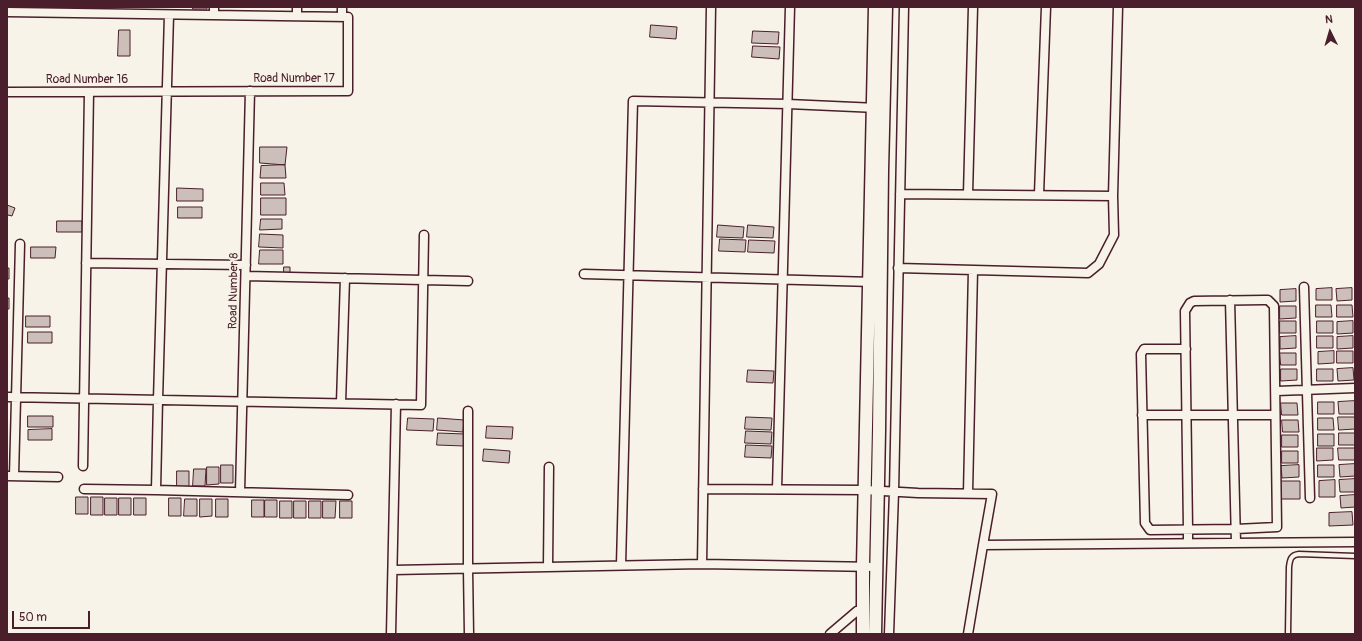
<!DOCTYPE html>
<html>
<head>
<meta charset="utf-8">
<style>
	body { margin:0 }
	#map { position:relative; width:1362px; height:641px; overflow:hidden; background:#f7f3e8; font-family:Pangolin,sans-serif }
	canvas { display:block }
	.frame { position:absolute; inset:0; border:8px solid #4a1f2b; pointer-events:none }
	.north { position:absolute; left:1310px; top:12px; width:40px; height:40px; -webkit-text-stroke:3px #f7f3e8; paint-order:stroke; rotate:355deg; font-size:11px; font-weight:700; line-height:16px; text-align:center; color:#4a1f2b }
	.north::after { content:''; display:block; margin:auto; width:14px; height:18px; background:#4a1f2b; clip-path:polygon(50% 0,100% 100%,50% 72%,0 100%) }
	.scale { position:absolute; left:12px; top:611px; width:78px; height:18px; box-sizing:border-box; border:2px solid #4a1f2b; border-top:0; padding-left:5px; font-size:12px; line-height:14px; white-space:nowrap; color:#4a1f2b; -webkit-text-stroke:3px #f7f3e8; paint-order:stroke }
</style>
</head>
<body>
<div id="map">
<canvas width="1362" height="641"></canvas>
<div class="frame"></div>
<div class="north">N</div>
<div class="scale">50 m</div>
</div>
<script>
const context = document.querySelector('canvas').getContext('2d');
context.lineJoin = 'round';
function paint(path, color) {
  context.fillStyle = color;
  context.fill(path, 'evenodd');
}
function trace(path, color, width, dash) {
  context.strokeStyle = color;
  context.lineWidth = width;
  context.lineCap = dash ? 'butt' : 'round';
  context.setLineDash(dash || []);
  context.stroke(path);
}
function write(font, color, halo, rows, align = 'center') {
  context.font = font + ' Pangolin,sans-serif';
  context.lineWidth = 4;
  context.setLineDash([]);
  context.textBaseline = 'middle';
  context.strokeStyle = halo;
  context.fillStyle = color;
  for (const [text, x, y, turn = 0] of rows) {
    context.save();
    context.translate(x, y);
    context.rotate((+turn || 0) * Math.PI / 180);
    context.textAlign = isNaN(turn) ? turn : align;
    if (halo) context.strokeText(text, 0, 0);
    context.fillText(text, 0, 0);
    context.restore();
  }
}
const building = new Path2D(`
	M193 7H207V9H193Z
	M651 25 677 27 676 39 650 37Z
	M119 30H130V56H118Z
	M753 31 779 32 778 44 752 43Z
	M753 46 780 47 779 59 752 57Z
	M260 147H287L285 165 260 163Z
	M285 165 286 178H260L261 166Z
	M261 183H284L285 195H261Z
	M177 188 203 189V201H177Z
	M261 198H286V215H261Z
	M7 205 15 208 12 216 8 215 7 217Z
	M178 207H202V218H178Z
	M261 219H282V229L260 230Z
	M57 221H82V232H57Z
	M718 225 744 227 743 238 717 237Z
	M748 225 774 227 773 238 747 237Z
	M260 234 283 235V248L259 247Z
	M720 239 746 240 745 252 719 251Z
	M749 240 775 241 774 253 748 252Z
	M31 247H56L55 258H31Z
	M260 250H283V264H259Z
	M284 267H290V275H284Z
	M7 268H9V279H7Z
	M1332 288V300H1316V289Z
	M1352 288V300L1337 301 1336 289Z
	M1296 289V301L1280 302V290Z
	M7 298H9V309H7Z
	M1316 305H1331L1332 317H1316Z
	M1337 305H1352L1353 317H1337Z
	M1280 306H1296V318L1280 319Z
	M26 316H50V327H26Z
	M1280 321H1296V333H1280Z
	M1317 321H1333V333H1317Z
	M1353 321V333L1337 334V322Z
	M28 332H52V343H28Z
	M1296 336V348L1280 349V337Z
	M1317 336H1333V348H1317Z
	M1353 336V348L1337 349V337Z
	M1334 351V363L1318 364V352Z
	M1337 351H1353V363H1337Z
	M1280 353H1296V365H1281Z
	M1353 368 1354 380 1338 381 1337 369Z
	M1281 369H1297V380L1281 381Z
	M1317 369H1333V381H1317Z
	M748 370 774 371 773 383 747 382Z
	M1355 401V414H1339L1338 402Z
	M1318 402H1334V414H1318Z
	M1281 403H1297L1298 415H1282Z
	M28 416H53V427H28Z
	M746 417 772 418 771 430 745 429Z
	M1338 417H1355V429L1339 430Z
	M408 418 434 419 433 431 407 430Z
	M438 418 464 420 463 432 437 430Z
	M1318 418H1333L1334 430H1318Z
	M1282 420H1298L1299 432H1283Z
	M487 426 513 427 512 439 486 438Z
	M52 429V440H28V430Z
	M746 431 772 432 771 444 745 443Z
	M438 433 465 434 464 446 437 445Z
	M1339 433H1355V445H1339Z
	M1318 434H1334V446H1318Z
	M1282 435H1298V447H1282Z
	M746 445 772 446 771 458 745 457Z
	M1317 448H1333V460L1317 461Z
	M1338 448H1355V460H1339Z
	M484 449 510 451 509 463 483 461Z
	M1282 451H1298V463H1282Z
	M1355 464V476L1340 477 1339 465Z
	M221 465H233V483H221Z
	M1299 465V477L1282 478 1281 466Z
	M1318 465H1334V477H1318Z
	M207 467H219V484L207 485Z
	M194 469H206L205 486H193Z
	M177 471H189V489H177Z
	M1355 479V492H1340L1339 480Z
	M1335 480V497H1319V481Z
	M1281 481H1300V499H1281Z
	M1355 495V507L1341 508 1340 496Z
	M76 497H88V514H76Z
	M91 497H103V515H91Z
	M105 498H117V515H105Z
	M119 498H131V515H119Z
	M134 498H146V515H134Z
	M169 498H181V516H169Z
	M185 499H197V516H184Z
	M200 499H212V516L200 517Z
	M216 499H228V517H216Z
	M252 500H264V517H252Z
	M265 500H277V517H265Z
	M280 501H292V518H280Z
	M294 501H306V518H294Z
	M309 501H321V518H309Z
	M323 501H336L335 518H323Z
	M340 501H352V518H340Z
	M1352 512 1353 525 1329 526V513Z`);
paint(building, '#ccbfb9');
trace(building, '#4a1f2b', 1);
const lane = new Path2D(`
	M1288 634 1289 567C1290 559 1291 555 1299 554L1355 556`);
const street = new Path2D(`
	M342 7V17
	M7 12 348 17V91L7 92
	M169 15 158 400 156 490 348 495
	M214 15V7
	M297 16V7
	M900 194 1113 196
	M968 194 973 7
	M1039 194 1046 7
	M86 263 246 265
	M898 268 1088 273 1099 264 1114 235 1113 196 1118 7
	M584 274 873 282
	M246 276 468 281
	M1304 287 1310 498
	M1230 300 1236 543
	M1186 349H1144L1141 354 1145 523 1150 530 1236 529 1277 527 1274 306 1268 300H1264L1194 301 1190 303 1185 311 1188 529V543
	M1277 391 1355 388
	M7 397 421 405 424 235
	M341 403 345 278
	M468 411V569L469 634
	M1142 415H1275
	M83 466 89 92
	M7 476 58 477
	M14 476 20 244
	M84 489 156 490
	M703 489 865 490 918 493 992 494 983 545
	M777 489 790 7
	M240 492 250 91
	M968 493 973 270
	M702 564 711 7
	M621 565 633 101 788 104 877 108
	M548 567 549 467
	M393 570 702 564 876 567
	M391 634 396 404
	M830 634 857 611 863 610
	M889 634 894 492 904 7
	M968 634 983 545 1355 542`);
const secondary = new Path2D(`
	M863 634V566L875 7
	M875 634 879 431 882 171 886 7`);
trace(lane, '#4a1f2b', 7);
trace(street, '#4a1f2b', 11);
trace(secondary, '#4a1f2b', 15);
trace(lane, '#f7f3e8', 4);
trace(street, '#f7f3e8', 8);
trace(secondary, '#f7f3e8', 12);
write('12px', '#4a1f2b', '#f7f3e8', [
	["Road Number 17",294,79],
	["Road Number 16",87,80],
	["Road Number 8",234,291,-89]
]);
</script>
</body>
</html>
